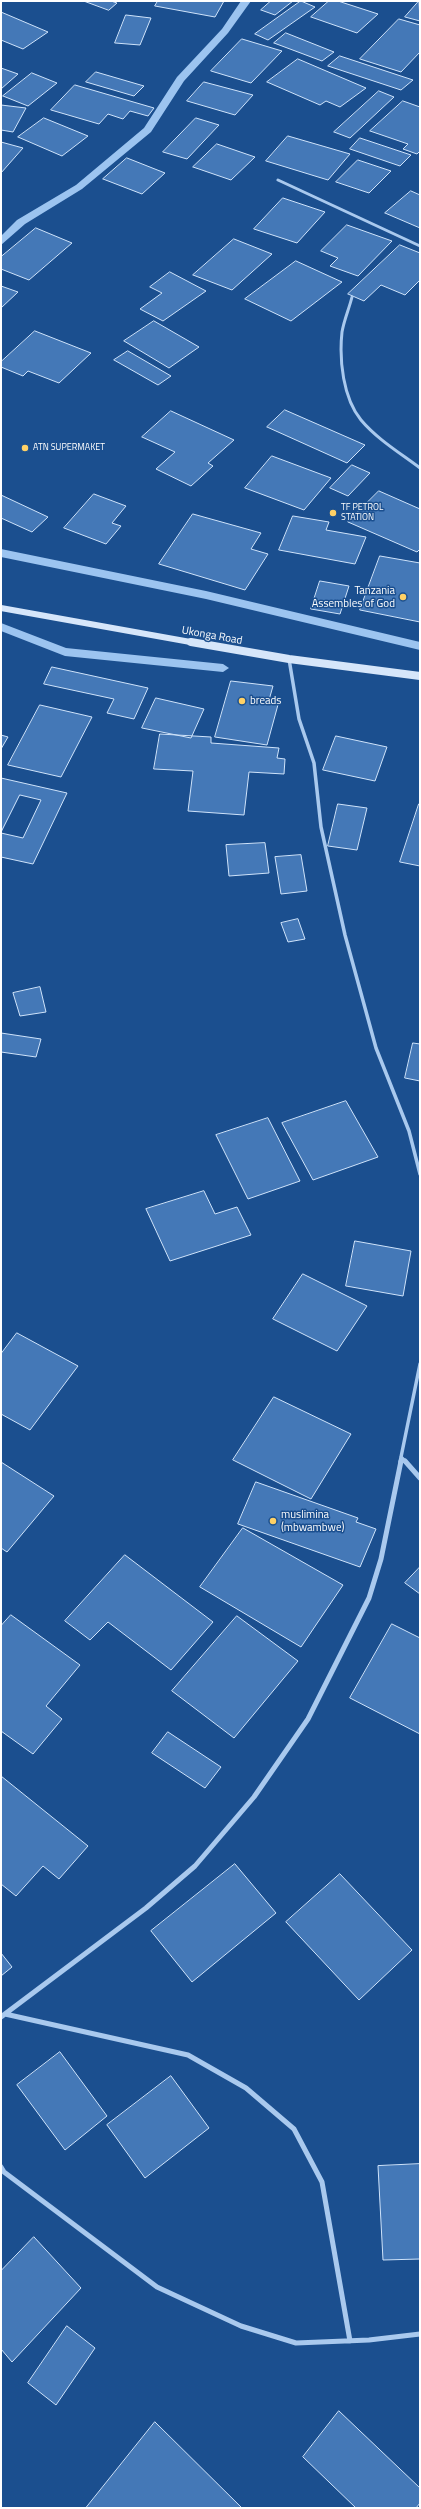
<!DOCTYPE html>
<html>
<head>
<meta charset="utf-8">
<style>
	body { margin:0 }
	#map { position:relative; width:421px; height:2509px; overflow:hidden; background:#1b4f8f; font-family:"Titillium Web",sans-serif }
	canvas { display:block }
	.frame { position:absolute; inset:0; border:2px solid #fff; pointer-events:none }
</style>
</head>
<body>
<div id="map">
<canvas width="421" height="2509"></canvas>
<div class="frame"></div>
</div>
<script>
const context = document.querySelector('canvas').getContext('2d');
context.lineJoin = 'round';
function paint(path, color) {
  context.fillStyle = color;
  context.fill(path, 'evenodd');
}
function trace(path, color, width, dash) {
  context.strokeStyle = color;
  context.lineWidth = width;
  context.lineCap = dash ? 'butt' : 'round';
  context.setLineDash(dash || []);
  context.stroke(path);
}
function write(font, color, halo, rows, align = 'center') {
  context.font = font + ' "Titillium Web",sans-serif';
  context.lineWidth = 3;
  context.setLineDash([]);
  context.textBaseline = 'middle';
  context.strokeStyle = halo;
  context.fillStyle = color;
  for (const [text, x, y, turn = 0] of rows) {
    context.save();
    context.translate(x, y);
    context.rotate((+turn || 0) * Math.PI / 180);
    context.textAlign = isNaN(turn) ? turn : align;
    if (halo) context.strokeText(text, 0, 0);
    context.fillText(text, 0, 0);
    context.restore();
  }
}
paint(new Path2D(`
	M241 1H251L228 33 184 81 151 132 82 189 25 224 1 245V236L17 220 76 185 144 128 177 77 222 29Z
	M1 549 206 591 420 642V650L206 599 1 557Z
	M1 623 66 648 223 664 229 668 223 672 65 656 1 631Z`), '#9cc4f0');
const building = new Path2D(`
	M84 1H111L117 3 109 10Z
	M158 1H224L215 17 155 6Z
	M271 1H293L275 15 261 10Z
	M301 1 315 7 268 40 255 34Z
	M329 1H338L378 14 357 33 311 17Z
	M419 1 420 21 405 17Z
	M1 12 48 32 23 49 1 40Z
	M126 15 151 18 140 45 115 43Z
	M399 19 420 25V52L401 72 360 59Z
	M286 33 334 52 322 61 274 43Z
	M242 39 282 51 251 83 211 71Z
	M340 56 413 80 401 90 328 66Z
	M298 59 366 88 340 107 326 101 320 105 267 82Z
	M1 68 18 74 1 89Z
	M96 72 144 86 134 96 86 82Z
	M32 73 57 83 28 106 3 96Z
	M204 82 253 95 235 115 187 101Z
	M75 85 154 108 148 116 130 111 123 119 108 114 99 124 51 110Z
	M379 91 394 97 350 138 334 132Z
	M403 101 420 107V151L417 154 403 149 408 144 370 131Z
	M1 105 26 108 13 132 1 130Z
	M44 118 88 136 62 156 18 137Z
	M196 118 219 125 187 159 163 152Z
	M288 136 350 154 328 180 266 161Z
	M360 138 411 155 400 166 350 149Z
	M1 142 23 148 1 173Z
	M217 144 255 157 231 180 193 167Z
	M127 158 165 173 142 194 103 179Z
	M358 160 391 171 369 193 336 182Z
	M411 191 420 195V228L385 213Z
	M283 198 325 212 297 243 254 229Z
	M347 225 392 241 358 276 330 266 338 258 321 251Z
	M36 228 72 243 29 280 1 269V257Z
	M234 239 272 254 232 290 193 275Z
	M400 245 420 253V280L405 295 381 285 364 301 348 294Z
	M296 261 342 282 291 321 245 299Z
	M170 272 206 291 163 321 140 309 162 293 150 287Z
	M1 286 18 292 1 308Z
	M154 321 199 347 169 368 124 341Z
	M35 331 91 353 59 383 28 371 23 376 1 367V362Z
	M128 351 171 376 158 385 114 360Z
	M285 410 365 445 347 463 267 427Z
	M171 411 234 440 208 463 213 466 191 486 156 469 175 452 142 437Z
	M272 456 331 478 304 510 245 488Z
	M352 465 370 473 348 496 330 488Z
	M379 491 420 509V549L417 552 348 522Z
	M94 494 126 506 112 523 121 526 106 544 64 528Z
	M1 495 48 517 32 532 1 518Z
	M193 514 261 533 251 549 268 554 245 590 159 564Z
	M293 516 329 522 326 530 366 537 355 564 279 550Z
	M380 556 420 563V622L360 610Z
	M320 581 349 586 340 614 311 609Z
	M52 667 148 688 134 719 107 713 114 699 44 684Z
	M231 681 273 686 269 700 279 701 267 745 215 737Z
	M156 698 204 709 191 738 142 728Z
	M40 705 92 717 61 777 8 765Z
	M160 734 211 737V743L279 748 277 758 285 759 284 774 249 772 244 815 188 811 193 771 154 769Z
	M1 735 8 737 1 749Z
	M336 736 387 747 375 781 323 770Z
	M1 778 67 793 33 864 1 857ZM20 795 41 800 23 838 1 833Z
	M338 804 367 808 357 850 328 846Z
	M419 804H420V866L400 862Z
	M265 843 269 873 229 876 226 845Z
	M301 855 307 891 281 894 275 857Z
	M298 919 305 939 288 942 281 923Z
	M40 987 46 1012 20 1016 13 993Z
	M1 1033 41 1039 36 1057 1 1052Z
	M413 1043 420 1044V1081L405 1078Z
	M346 1101 378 1157 313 1180 282 1123Z
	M268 1118 300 1181 248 1199 216 1135Z
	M204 1191 215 1214 237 1207 251 1235 170 1261 146 1209Z
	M355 1241 411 1251 403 1296 346 1286Z
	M303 1274 367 1306 337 1351 273 1319Z
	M17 1333 78 1366 30 1430 1 1414V1354Z
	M274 1397 351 1434 311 1499 233 1460Z
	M1 1462 54 1496 7 1552 1 1548Z
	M256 1482 358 1518 356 1522 376 1529 360 1567 238 1524Z
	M243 1528 343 1585 301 1647 200 1587Z
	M125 1555 213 1622 171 1670 108 1622 90 1640 65 1621Z
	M420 1567V1594L405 1583Z
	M11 1615 80 1665 46 1706 62 1719 33 1754 1 1731V1626Z
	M237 1616 298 1661 234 1738 172 1691Z
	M392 1624 420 1638V1734L350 1698Z
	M168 1732 221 1767 205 1788 152 1753Z
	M1 1776 88 1846 59 1879 43 1866 16 1896 1 1884Z
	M235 1864 276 1913 192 1982 151 1931Z
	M340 1874 412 1950 359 2000 286 1922Z
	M1 1953 12 1967 1 1976Z
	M60 2052 107 2116 65 2150 17 2085Z
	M171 2076 209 2128 145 2178 107 2125Z
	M420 2164V2259L383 2260 378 2166Z
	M34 2237 81 2288 12 2362 1 2349V2271Z
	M67 2326 95 2348 56 2405 28 2383Z
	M339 2411 420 2488V2503L416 2508H356L303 2457Z
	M155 2422 242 2508H86Z`);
paint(building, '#4478b7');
trace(building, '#cfe3fa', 1);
trace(new Path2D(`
	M278 180 420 246
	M352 297C349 309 344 320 342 332 339 360 343 398 361 420 377 439 400 453 420 468`), '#a9c9ee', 3);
trace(new Path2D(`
	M289 659 299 719 314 763 321 827 345 935 376 1048 409 1131 420 1174
	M401 1457 406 1462
	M400 1462 420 1364`), '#a9c9ee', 3.5);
trace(new Path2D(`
	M405 1461 420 1478
	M5 2014 188 2055 246 2088 294 2129 322 2182 350 2341
	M1 2017 146 1908 195 1866 254 1797 308 1719 369 1598 381 1559 401 1461
	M1 2167 4 2172 157 2287 241 2326 296 2343 369 2340 420 2334`), '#a9c9ee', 5);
trace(new Path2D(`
	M1 608 196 643`), '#d6e6fa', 6);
trace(new Path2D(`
	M191 642 289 659 420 676`), '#d6e6fa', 8);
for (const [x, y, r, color] of [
	[25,448,4,"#ffd166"],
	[333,513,4,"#ffd166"],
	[403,597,4,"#ffd166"],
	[242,701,4,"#ffd166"],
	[273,1521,4,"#ffd166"]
]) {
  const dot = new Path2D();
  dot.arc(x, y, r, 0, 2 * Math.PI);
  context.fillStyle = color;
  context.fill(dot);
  trace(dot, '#1b4f8f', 1.5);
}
write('9px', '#fff', '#1b4f8f', [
	["ATN SUPERMAKET",33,448],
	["TF PETROL",341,508],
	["STATION",341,518]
], 'left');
write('11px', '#fff', '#1b4f8f', [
	["Tanzania",395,591,"right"],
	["Assembles of God",395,604,"right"],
	["breads",250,701],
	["muslimina",281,1515],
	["(mbwambwe)",281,1528]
], 'left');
write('11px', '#fff', '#1b4f8f', [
	["Ukonga Road",212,636,10]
]);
</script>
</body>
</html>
